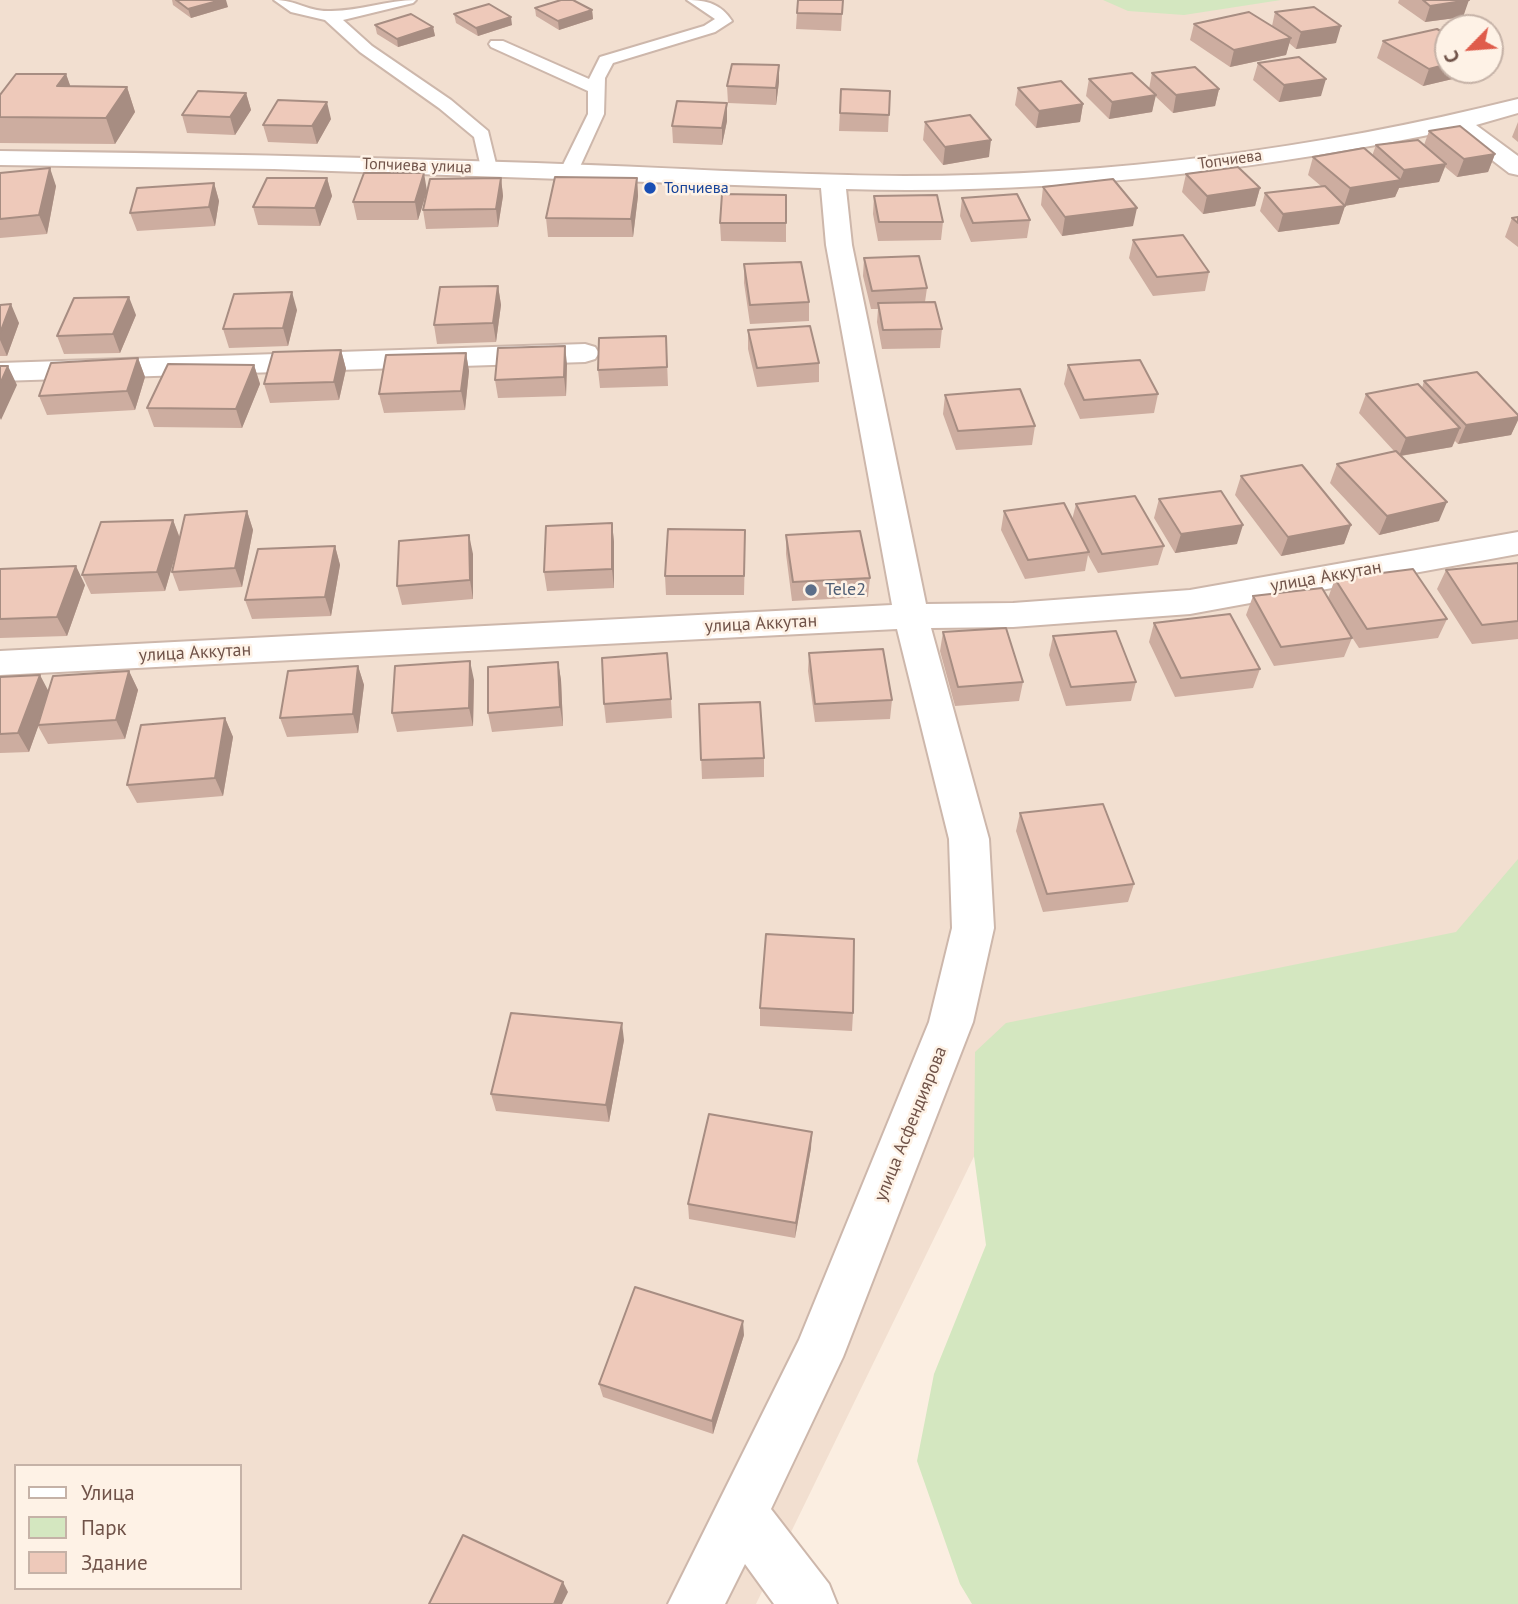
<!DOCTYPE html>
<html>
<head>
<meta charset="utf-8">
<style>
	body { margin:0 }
	#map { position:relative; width:1518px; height:1604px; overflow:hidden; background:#fbeee1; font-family:"PT Sans",sans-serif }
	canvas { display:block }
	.legend { position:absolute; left:14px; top:1464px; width:228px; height:126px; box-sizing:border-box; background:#fef2e6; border:2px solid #c5b2a7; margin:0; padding:9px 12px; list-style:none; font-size:21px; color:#705349 }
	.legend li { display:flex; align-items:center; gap:14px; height:35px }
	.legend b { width:35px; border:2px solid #c5b2a7 }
	.north { position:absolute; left:1434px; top:14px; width:70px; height:70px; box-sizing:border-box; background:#fef2e6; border:2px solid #c5b2a7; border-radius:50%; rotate:245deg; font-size:19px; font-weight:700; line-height:28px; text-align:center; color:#705349 }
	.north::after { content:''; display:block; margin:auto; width:24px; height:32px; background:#df5c4b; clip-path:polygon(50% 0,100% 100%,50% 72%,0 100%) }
</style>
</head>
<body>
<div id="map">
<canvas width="1518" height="1604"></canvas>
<ul class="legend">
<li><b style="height:9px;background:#fff"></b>Улица</li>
<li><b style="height:19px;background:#d4e7c0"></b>Парк</li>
<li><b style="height:19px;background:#eec9ba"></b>Здание</li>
</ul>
<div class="north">С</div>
</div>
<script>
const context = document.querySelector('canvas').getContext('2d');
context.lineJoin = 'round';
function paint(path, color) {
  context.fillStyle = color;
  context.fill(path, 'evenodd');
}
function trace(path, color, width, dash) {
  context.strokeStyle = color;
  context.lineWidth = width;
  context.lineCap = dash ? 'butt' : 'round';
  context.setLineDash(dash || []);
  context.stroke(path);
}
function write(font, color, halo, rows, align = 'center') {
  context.font = font + ' "PT Sans",sans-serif';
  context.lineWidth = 5;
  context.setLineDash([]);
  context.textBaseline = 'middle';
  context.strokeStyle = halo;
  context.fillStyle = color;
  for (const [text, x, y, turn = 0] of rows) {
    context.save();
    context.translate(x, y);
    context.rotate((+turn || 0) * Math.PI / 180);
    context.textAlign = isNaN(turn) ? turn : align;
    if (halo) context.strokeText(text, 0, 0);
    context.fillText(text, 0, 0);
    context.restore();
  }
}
paint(new Path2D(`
	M0 0H1518V917L1481 960 1039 1023 756 1604H0ZM1448 28H1490V70H1448ZM16 1466H240V1588H16Z`), '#f2dfd0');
paint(new Path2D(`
	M1103 0H1281L1184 15 1128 11Z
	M1518 859V1604H972L960 1584 917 1461 934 1374 986 1245 974 1156 975 1052 1006 1023 1456 932Z`), '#d4e7c0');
const service = new Path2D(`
	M274 0C297 0 306 11 328 11 358 12 386 0 416 0L413 3 343 20 372 46 451 100 488 131 497 168 494 172H482L474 137 439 108 360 52 325 20 291 12Z
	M687 0C707 0 721 4 732 21L715 32 613 63 605 78 604 114 578 171 575 175H563L560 171 588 114V91L491 47 489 44 491 41H503L589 79 600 57 704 26 715 19Z`);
const minor = new Path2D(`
	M1518 99V113L1476 125 1518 156V175L1509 173 1453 130C1254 171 1050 195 846 189L852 245 926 604 1013 603 1190 590 1518 532V554L1190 614 1013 627 931 628 989 839 994 928 973 1022 843 1357 771 1509 829 1584 837 1604H774L745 1564 725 1604H668L799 1340 929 1022 952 928 949 839 897 629 0 675V651L892 605 826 245 821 188 274 169 0 165V151C179 153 357 157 536 163 658 167 781 175 904 176 1110 176 1318 149 1518 99Z
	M585 344 595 347 599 353 595 359 585 362 0 381V363Z`);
trace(service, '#cdb7ab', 4);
trace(minor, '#cdb7ab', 4);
paint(service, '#fff');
paint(minor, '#fff');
paint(new Path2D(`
	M172 0H221L228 7 191 18 173 5Z
	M843 0 841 31 796 29 797 13Z
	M1399 0H1468L1463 17 1425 22 1398 3Z
	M535 8 592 10 593 19 559 30 536 16Z
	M1275 12 1336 43 1296 49 1289 43 1286 55 1230 67 1190 40 1194 24 1272 26Z
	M454 14 512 25 478 36 456 23Z
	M375 25 433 27 435 36 398 47 377 34Z
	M1383 41 1448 70H1479L1478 73 1423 86 1377 58Z
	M1258 63 1321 96 1279 102 1253 80Z
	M1152 73 1219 89 1215 106 1173 113 1155 96 1152 112 1109 119 1086 96 1089 79 1149 89Z
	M66 74 70 86 127 87 135 112 115 144 0 143V95Z
	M779 82 776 105 728 103 727 86Z
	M1018 88 1083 104 1080 122 1036 128 1015 105Z
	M841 89 890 91 888 132 839 131Z
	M246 93 251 110 235 135 187 133 182 115Z
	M331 119 317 144 268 142 263 125Z
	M727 121 722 145 673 143 672 126Z
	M925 122 989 157 943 165 923 140Z
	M1518 122V142L1512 137Z
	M1429 131 1495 154 1488 172 1457 177 1445 167 1439 182 1399 188 1395 197 1345 206 1339 224 1278 232 1260 211 1265 193 1321 186 1308 175 1313 157 1372 156 1376 145H1424Z
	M0 173 56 186 47 234 0 238Z
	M1186 174 1260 188 1255 206 1203 214 1182 192Z
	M327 178 332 196 320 226 258 225 253 207Z
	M501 178 503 196 498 227 426 229 423 210 426 194 418 220H357L353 202Z
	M637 178 638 196 633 237H548L546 218Z
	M214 183 219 201 215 226 137 231 130 213Z
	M1043 187 1133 226 1062 236 1041 205Z
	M786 195V242L721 241 720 223Z
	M874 196 943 222 941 240 878 241 873 214Z
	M962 198 1030 220 1027 238 971 242 960 216Z
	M1518 217V247L1505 237 1512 218Z
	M1133 240 1209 272 1205 291 1153 296 1129 258Z
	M864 258 927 288 925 302 942 329 940 348 882 349 877 322 878 309H871L863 276Z
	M744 264 809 302V321L750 324 744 283Z
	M498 286 501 305 496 342 437 344 434 325Z
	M0 305 19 323 7 356H0Z
	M297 310 288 346 229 348 223 329Z
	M136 315 120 353 64 354 57 336Z
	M748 330 819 363V382L757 387 748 349Z
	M666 336 668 386 600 388 598 370Z
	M341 350 346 369 339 400 270 403 264 384Z
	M466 353 469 371 465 410 384 413 379 394Z
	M138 358 145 377 135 410 47 415 39 396Z
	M567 364 566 396 498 398 495 380Z
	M254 365 260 384 242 428 154 427 147 408Z
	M1068 365 1158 394 1154 413 1080 419 1064 384Z
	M1424 381 1518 415V420L1511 435 1458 444 1455 441 1452 447 1401 456 1439 521 1379 535 1330 483 1337 464 1394 451 1359 413 1366 394 1422 388Z
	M945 395 1035 426 1032 445 956 450 943 414Z
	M1241 476 1351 525 1344 544 1281 556 1235 495Z
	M1159 499 1237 544 1175 553 1154 518Z
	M1076 504 1164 546 1158 565 1098 573 1088 555 1085 571 1025 579 1001 530 1004 511 1072 520Z
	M247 511 253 530 242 587 179 591 172 572 177 549 165 591 91 594 82 575 173 520 180 538Z
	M612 523 614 542V588L547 591 544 572Z
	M786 535 870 578 868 597 792 601 786 554Z
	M335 546 340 565 331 616 252 619 245 600Z
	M745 549 744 595H666L665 576Z
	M473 554V599L402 605 397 586Z
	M1518 563V639L1472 644 1437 589 1446 570Z
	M0 569 85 585 67 636 0 638Z
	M1335 579 1447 619 1438 638 1359 648 1346 628 1352 638 1344 657 1274 666 1246 615 1253 596 1328 598Z
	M1154 623 1260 669 1253 688 1175 697 1149 642Z
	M943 632 1023 682 1019 701 955 706 940 651Z
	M1053 636 1136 682 1131 701 1066 706 1049 655Z
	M809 653 892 700 890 719 815 722 808 671Z
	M558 662 561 680 563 726 492 732 488 713Z
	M358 666 364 685 358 733 287 737 280 718Z
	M129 671 138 690 125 739 48 744 38 726 29 752 0 753V677L48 691Z
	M474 680 473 726 397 732 392 713Z
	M671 699 672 718 606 723 604 704Z
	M699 704 764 758V777L702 779Z
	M225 718 233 737 223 796 137 803 127 785Z
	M1020 813 1134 884 1128 902 1043 912 1016 831Z
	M760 1008 853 1013 852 1031 760 1026Z
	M624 1040 609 1122 496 1111 491 1094Z
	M811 1148 795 1238 689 1219 688 1204Z
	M744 1335 713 1434 603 1397 599 1384Z`), '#cdada0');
paint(new Path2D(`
	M221 0H226L228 7 191 18 188 9Z
	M1469 0 1463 17 1425 22 1430 6Z
	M592 10 593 19 559 30 558 21Z
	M511 17 512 25 478 36 476 28Z
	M1341 26 1336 43 1296 49 1301 32Z
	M433 27 435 36 398 47 397 39Z
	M1291 38 1286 55 1230 67 1234 50Z
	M1448 64V70H1479L1478 73 1423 86 1429 69Z
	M779 65V82L776 105V88Z
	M66 74 75 99 57 86Z
	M1326 79 1321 96 1279 102 1284 85Z
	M127 87 135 112 115 144 106 118Z
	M1219 89 1215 106 1173 113 1176 95Z
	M246 93 251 110 235 135 230 117Z
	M1156 95 1152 112 1109 119 1112 102Z
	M327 102 331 119 317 144 312 126Z
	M727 103V121L722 145V128Z
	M1083 104 1080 122 1036 128 1039 111Z
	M991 140 989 157 943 165 945 147Z
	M1495 154 1488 172 1457 177 1464 159Z
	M1446 164 1439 182 1399 188 1395 197 1344 206 1350 188 1400 180 1404 170Z
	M50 168 56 186 47 234 39 215Z
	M424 173 427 191 418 220 415 202Z
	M327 178 332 196 320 226 315 208Z
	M501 178 503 196 498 227 496 209Z
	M637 178 638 196 633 237 631 219Z
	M214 183 219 201 215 226 209 207Z
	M1260 188 1255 206 1203 214 1207 196Z
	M1345 206 1339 224 1278 232 1283 214Z
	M1137 208 1133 226 1062 236 1065 217Z
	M498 286 501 305 496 342 493 323Z
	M292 292 297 310 288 346 283 328Z
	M129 297 136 315 120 353 113 334Z
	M11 304 19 323 7 356 0 340V333Z
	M565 346 567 364 566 396 564 377Z
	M341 350 346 369 339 400 334 382Z
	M466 353 469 371 465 410 461 391Z
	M138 358 145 377 135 410 127 391Z
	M254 365 260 384 242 428 236 409Z
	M8 366 17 385 1 420 0 418V384Z
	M1518 417V420L1511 435 1458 444 1466 425Z
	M1460 428 1452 447 1399 456 1406 438Z
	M1447 502 1439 521 1379 535 1387 516Z
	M247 511 253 530 242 587 235 568Z
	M173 520 180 539 165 591 157 572Z
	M612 523 614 542V588L612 569Z
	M1243 525 1237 544 1175 553 1181 534Z
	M1351 525 1344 544 1281 556 1288 537Z
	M469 535 473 554V599L470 580Z
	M335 546 340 565 331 616 325 597Z
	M76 566 85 585 67 636 57 617Z
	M470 661 474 680 473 726 469 708Z
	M558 662 561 680 563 726 560 707Z
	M358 666 364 685 358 733 353 714Z
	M129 671 138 690 125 739 116 720Z
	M40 675 50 694 29 752 18 733Z
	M225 718 233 737 223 796 215 778Z
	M622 1023 624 1040 609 1122 606 1105Z
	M812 1132 811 1148 795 1238 796 1223Z
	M743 1321 744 1335 713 1434 712 1421Z
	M563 1582 568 1592 562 1604H554Z`), '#a78d82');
const building = new Path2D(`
	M176 0H221L188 9Z
	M561 0H573L592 10 558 21 535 8Z
	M798 0H843L842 14 797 13Z
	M1423 0H1469L1430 6Z
	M489 4 511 17 476 28 454 14Z
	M1314 7 1341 26 1301 32 1275 12Z
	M1249 12 1291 38 1234 50 1194 24Z
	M411 14 433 27 397 39 375 25Z
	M1437 29 1448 35V64L1429 69 1383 41Z
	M1299 57 1326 79 1284 85 1258 63Z
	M732 64 779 65 776 88 727 86Z
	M1195 67 1219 89 1176 95 1152 73Z
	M1132 73 1156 95 1112 102 1089 79Z
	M16 74H66L57 86 127 87 106 118 0 117V95Z
	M1061 81 1083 104 1039 111 1018 88Z
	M841 89 890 91 889 115 840 113Z
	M198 91 246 93 230 117 182 115Z
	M278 100 327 102 312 126 263 125Z
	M677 101 727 103 722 128 672 126Z
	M970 115 991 140 945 147 925 122Z
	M1460 126 1495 154 1464 159 1429 131Z
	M1418 140 1446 164 1404 170 1376 145Z
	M1364 148 1401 180 1350 188 1313 157Z
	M1238 167 1260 188 1207 196 1186 174Z
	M50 168 39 215 0 219V173Z
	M364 173H424L415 202H353Z
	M555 177 637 178 631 219 546 218Z
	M267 178H327L315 208 253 207Z
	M501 178 496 209 423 210 430 179Z
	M1113 179 1137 208 1065 217 1043 187Z
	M214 183 209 207 130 213 137 188Z
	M1325 186 1345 206 1283 214 1265 193Z
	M722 194 786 195V223H720Z
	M1017 194 1030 220 973 223 962 198Z
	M937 195 943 222H879L874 196Z
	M1518 217V223L1512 218Z
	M1183 235 1209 272 1157 277 1133 240Z
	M919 256 927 288 872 291 864 258Z
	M801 262 809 302 750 305 744 264Z
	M498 286 493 323 434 325 440 287Z
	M292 292 283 328 223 329 234 294Z
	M129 297 113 334 57 336 74 298Z
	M935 302 942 329 883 330 878 303Z
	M11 304 0 333V305Z
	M810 326 819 363 757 368 748 330Z
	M666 336 667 367 598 370 599 338Z
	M565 346 564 377 495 380 498 348Z
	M341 350 334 382 264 384 273 352Z
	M466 353 461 391 379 394 386 355Z
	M138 358 127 391 39 396 51 363Z
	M1140 360 1158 394 1084 400 1068 365Z
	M168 364 254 365 236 409 147 408Z
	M0 366H8L0 384Z
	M1477 372 1518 415V417L1466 425 1424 381Z
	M1418 384 1460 428 1406 438 1366 394Z
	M1020 389 1035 426 958 431 945 395Z
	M1396 451 1447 502 1387 516 1337 464Z
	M1302 465 1351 525 1288 537 1241 476Z
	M1221 491 1243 525 1181 534 1159 499Z
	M1135 496 1164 546 1102 554 1076 504Z
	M1064 503 1089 552 1028 560 1004 511Z
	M247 511 235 568 172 572 185 515Z
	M173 520 157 572 82 575 101 522Z
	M612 523V569L544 572 546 526Z
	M668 529 745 530 744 576H665Z
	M860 531 870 578 793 582 786 535Z
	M469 535 470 580 397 586 399 541Z
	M335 546 325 597 245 600 258 549Z
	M1518 563V621L1482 625 1446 570Z
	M76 566 57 617 0 619V569Z
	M1413 569 1447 619 1367 629 1335 579Z
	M1322 588 1352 638 1281 647 1253 596Z
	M1230 614 1260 669 1181 678 1154 623Z
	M1006 628 1023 682 958 687 943 632Z
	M1116 631 1136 682 1071 687 1053 636Z
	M883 649 892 700 815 704 809 653Z
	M667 653 671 699 604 704 602 658Z
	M470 661 469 708 392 713 395 666Z
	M558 662 560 707 488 713V667Z
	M358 666 353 714 280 718 288 671Z
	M129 671 116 720 38 725 53 676Z
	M40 675 18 733 0 734V677Z
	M760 702 764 758 701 760 699 704Z
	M225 718 215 778 127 785 141 725Z
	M1103 804 1134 884 1047 894 1020 813Z
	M766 934 854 939 853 1013 760 1008Z
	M511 1013 622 1023 606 1105 491 1094Z
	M709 1114 812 1132 796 1223 688 1204Z
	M635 1287 743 1321 712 1421 599 1384Z
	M463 1535 563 1582 554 1604H429Z`);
paint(building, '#eec9ba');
trace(building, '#a78d82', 2);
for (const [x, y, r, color] of [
	[650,188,7,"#1a4fb4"],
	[811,590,7,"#5c6f8a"]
]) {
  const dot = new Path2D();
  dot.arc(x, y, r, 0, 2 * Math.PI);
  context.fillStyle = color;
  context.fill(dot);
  trace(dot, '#fef2e6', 2.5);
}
write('16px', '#705349', '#fef2e6', [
	["Топчиева",1230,160,-8],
	["Топчиева улица",417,166,2]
]);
write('16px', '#164399', '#fef2e6', [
	["Топчиева",664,188]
], 'left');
write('18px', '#705349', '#fef2e6', [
	["улица Аккутан",1326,577,-10],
	["улица Аккутан",761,624,-3],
	["улица Аккутан",195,653,-3],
	["улица Асфендиярова",911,1124,-68]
]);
write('18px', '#4e5e75', '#fef2e6', [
	["Tele2",825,590]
], 'left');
</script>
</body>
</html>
